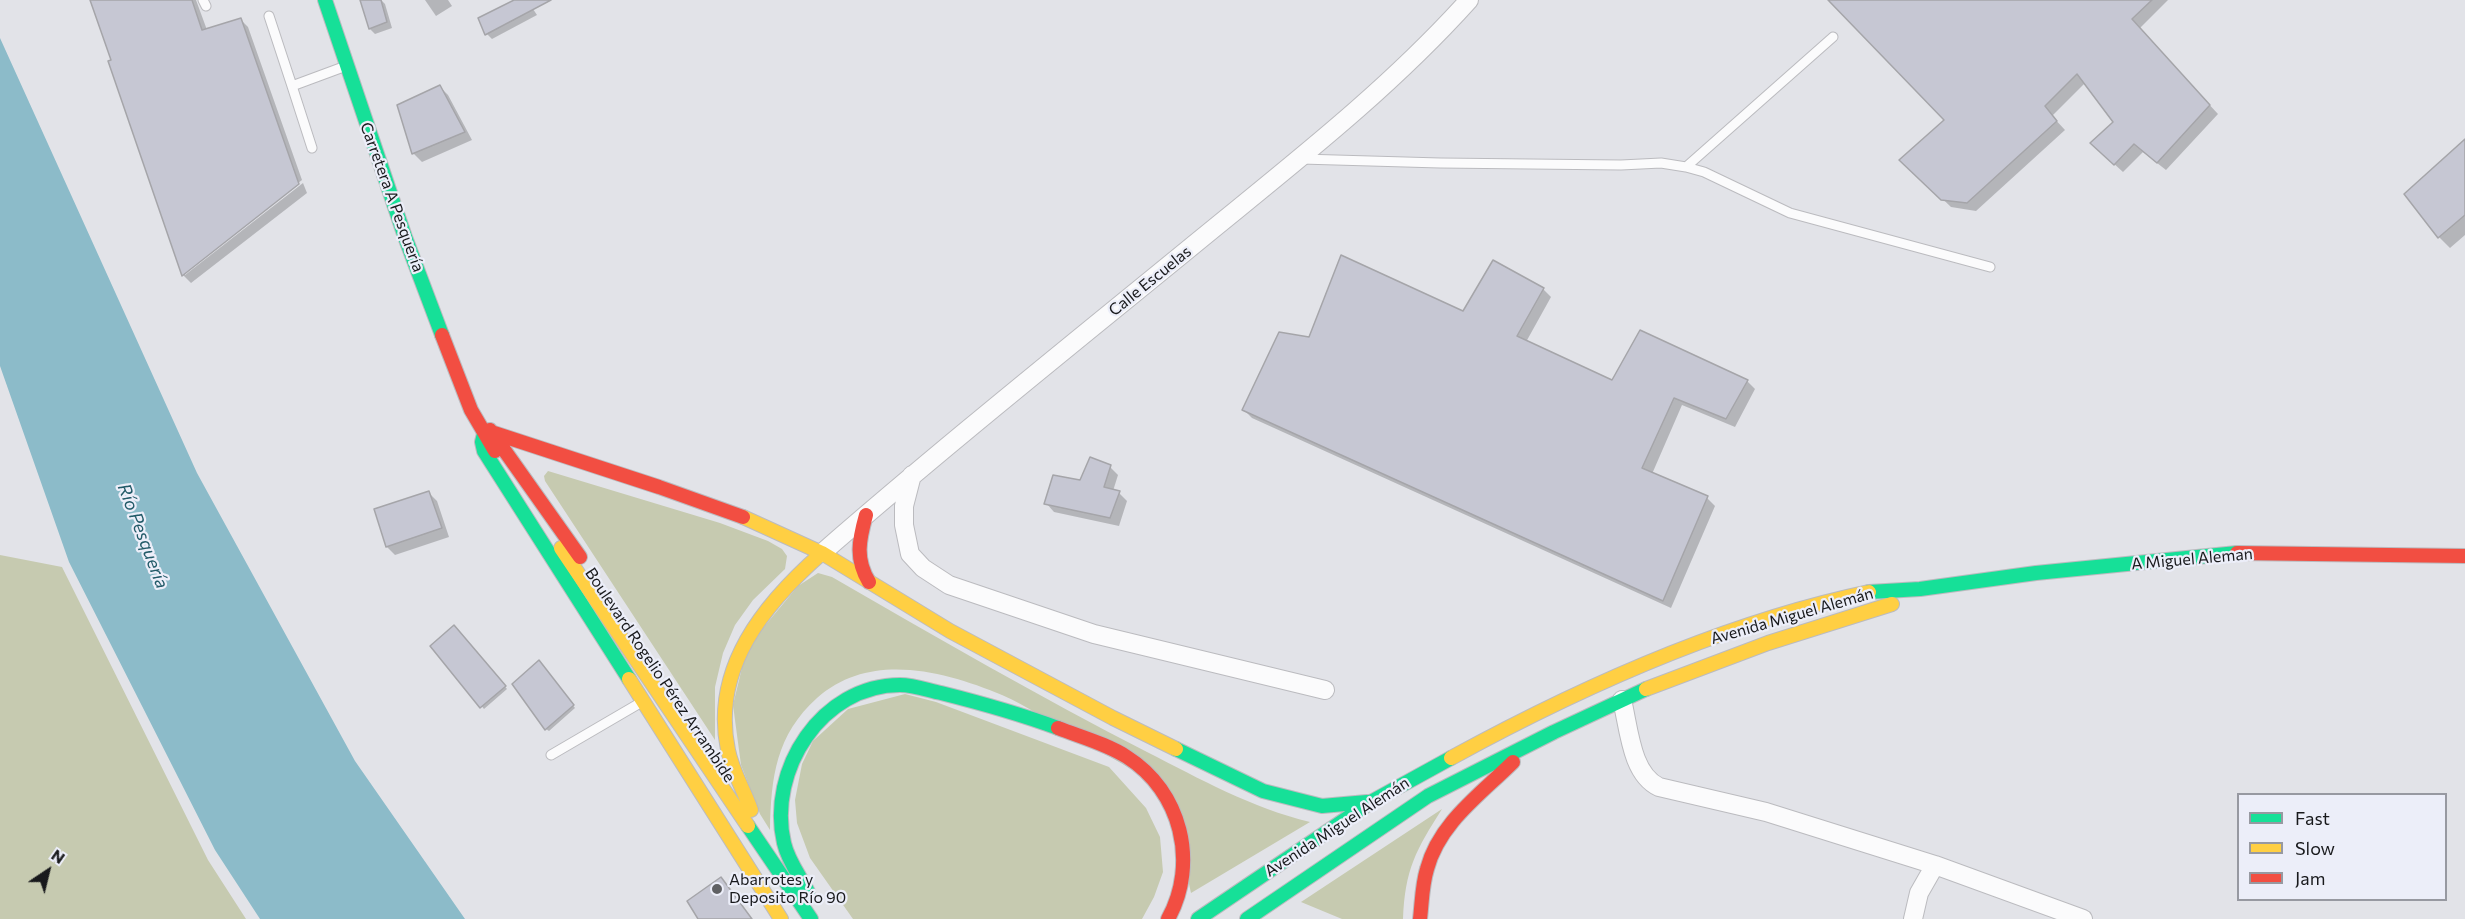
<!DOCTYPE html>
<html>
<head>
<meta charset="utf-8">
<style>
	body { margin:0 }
	#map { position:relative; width:2465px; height:919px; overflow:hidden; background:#e2e3e8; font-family:Commissioner,sans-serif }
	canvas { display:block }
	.legend { position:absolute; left:2237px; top:793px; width:210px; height:108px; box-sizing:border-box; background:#eceef9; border:2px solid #9799a1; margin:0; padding:8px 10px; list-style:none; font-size:18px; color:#18191c }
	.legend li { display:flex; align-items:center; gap:12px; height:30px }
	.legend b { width:30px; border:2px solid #9799a1 }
	.north { position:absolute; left:18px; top:841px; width:60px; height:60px; -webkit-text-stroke:4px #eceef9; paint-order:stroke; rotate:35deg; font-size:16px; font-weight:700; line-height:24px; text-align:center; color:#18191c }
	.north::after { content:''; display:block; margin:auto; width:21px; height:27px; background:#18191c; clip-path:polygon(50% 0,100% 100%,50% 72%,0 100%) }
</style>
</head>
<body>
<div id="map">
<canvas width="2465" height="919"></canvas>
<ul class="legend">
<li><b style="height:8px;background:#16e098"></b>Fast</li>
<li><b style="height:8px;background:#ffcf43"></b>Slow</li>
<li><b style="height:8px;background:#f24e42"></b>Jam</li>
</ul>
<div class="north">N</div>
</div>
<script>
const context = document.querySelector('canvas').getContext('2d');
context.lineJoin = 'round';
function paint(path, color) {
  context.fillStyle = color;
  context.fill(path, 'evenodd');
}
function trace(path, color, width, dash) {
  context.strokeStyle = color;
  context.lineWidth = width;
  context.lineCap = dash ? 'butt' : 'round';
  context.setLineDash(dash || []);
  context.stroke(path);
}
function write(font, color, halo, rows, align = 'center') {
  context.font = font + ' Commissioner,sans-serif';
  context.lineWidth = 4.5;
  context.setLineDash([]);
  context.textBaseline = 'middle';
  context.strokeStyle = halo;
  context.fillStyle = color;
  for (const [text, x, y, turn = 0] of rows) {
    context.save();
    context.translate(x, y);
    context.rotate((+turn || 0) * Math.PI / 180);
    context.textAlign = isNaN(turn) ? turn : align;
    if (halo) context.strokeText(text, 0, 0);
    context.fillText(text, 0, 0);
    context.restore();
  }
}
paint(new Path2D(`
	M548 471 720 523 768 541 782 549 787 556 785 569 753 600 735 625 723 653 715 687V740L545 481 544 476Z
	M0 555 62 567 208 860 246 919H0Z
	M818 573 832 577C936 637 1040 697 1147 752 1200 779 1252 808 1310 822L1191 893 1168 790C1137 772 1105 754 1073 736 1050 722 1027 706 1002 695 944 671 870 651 817 698 776 735 771 777 770 830L760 814 741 765 733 705 747 647 798 586Z
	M905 694 936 702 1109 767 1146 808 1160 837 1163 872 1154 897 1142 919H853L810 858 797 823 795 800 802 764 813 741 848 709Z
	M1442 809C1416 850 1405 869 1403 919H1342L1301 902Z`), '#c6cab0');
paint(new Path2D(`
	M0 38 197 473 355 761 465 919H260L215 850 69 562 0 366Z`), '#8cbbc9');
paint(new Path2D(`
	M91 0H196L207 30 240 19 248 27 302 180 185 272V275L303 183 307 193 191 283 183 275Z
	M381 0 385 4 392 28 375 34 370 29 362 2Z
	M425 0H448L452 6 436 16Z
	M518 0H527L537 15 492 39 487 34Z
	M1830 0H2168L2139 29 2218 114 2166 170 2143 152 2123 172 2100 151 2115 123 2085 83 2052 116 2065 130 1976 211 1951 207 1902 160 1946 120Z
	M440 87 448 95 472 140 422 162 414 154 398 106Z
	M2465 141V235L2450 248 2439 237Z
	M1543 289 1551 297 1526 342 1613 382 1747 381 1755 389 1735 427 1682 405 1652 474 1707 498 1715 506 1671 608 1252 418 1244 410 1310 339 1463 313Z
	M1110 467 1118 475 1113 491 1119 493 1127 501 1119 526 1054 512 1046 503 1080 482Z
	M428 492 437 501 449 537 395 555 387 547 375 510Z
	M454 627 507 689 484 709 432 646Z
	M541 664 575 708 549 731 546 729Z
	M721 879 729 887 752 919H700Z`), '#0003');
const building = new Path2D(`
	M90 0H192L202 30 241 18 299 184 182 276 108 61 111 60Z
	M360 0H381L387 22 369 29Z
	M514 0H551L485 35 478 18Z
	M1828 0H2152L2132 19 2210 105 2157 163 2134 144 2114 165 2090 143 2113 122 2077 74 2045 106 2057 121 1967 203 1941 200 1899 160 1944 120Z
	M440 85 465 132 412 154 397 105Z
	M2465 139V215L2438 238 2404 194Z
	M1341 255 1463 311 1493 260 1544 288 1517 336 1612 380 1640 330 1748 380 1726 419 1674 398 1642 468 1708 496 1663 601 1242 410 1279 332 1309 337Z
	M1090 457 1111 465 1104 487 1120 491 1110 518 1044 504 1053 475 1080 480Z
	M429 491 442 528 386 547 374 509Z
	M454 625 506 686 480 708 430 646Z
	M539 660 574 705 545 730 512 684Z
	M721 877 752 919H698L687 901Z`);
paint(building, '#c6c7d3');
trace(building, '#a5a5a9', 1.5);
const lane = new Path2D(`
	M203 0 206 6
	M269 16 292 86 346 66
	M292 86 312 148
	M1301 159 1440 163 1621 165 1661 163 1686 167 1704 172 1790 213 1990 267
	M1686 167 1833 37
	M551 755 640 703`);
const street = new Path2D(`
	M912 475 904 506V525L910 554 923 568 949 585 1094 634 1325 690
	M822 553C946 445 1075 342 1202 238 1295 162 1389 89 1469 0
	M1622 700C1629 728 1631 774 1659 787L1766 812 1935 865
	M1913 919 1919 893 1935 865 2083 919`);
const fast = new Path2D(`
	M325 0 405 237 442 335
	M491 432 484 434 482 442 484 451 629 679
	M1869 592 1920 589 2036 573 2237 553
	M1176 749 1263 791 1322 806 1367 802
	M748 826 811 919
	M808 892C800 876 788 861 784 843 767 770 822 685 900 685 914 685 927 690 941 693 981 703 1020 714 1058 728
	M1198 919 1371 802 1451 758
	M1247 919 1428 796 1554 732 1646 689`);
const slow = new Path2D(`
	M743 517 822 553C764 604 711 668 728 750 732 771 744 790 751 810
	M561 548 748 826
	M822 553 950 631 1113 718 1176 749
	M629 679 781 919
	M1646 689 1768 643 1892 604
	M1451 758C1579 688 1726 622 1869 592`);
const jam = new Path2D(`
	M442 335 471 410 495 451
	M490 430 580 557
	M491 432 659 487 743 517
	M866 515C859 540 855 559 869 582
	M2237 553 2465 556
	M1058 728C1081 737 1107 744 1127 757 1181 791 1199 863 1168 919
	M1420 919C1422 902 1422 885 1427 869 1439 823 1481 794 1513 762`);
trace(lane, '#bbbbbf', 11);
trace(street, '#bbbbbf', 20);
trace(fast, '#bbbbbf', 16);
trace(slow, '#bbbbbf', 16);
trace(jam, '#bbbbbf', 16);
trace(lane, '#fbfbfc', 9);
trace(street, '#fbfbfc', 18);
trace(fast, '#16e098', 14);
trace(slow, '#ffcf43', 14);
trace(jam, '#f24e42', 14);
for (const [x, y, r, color] of [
	[717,889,6,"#5f6063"]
]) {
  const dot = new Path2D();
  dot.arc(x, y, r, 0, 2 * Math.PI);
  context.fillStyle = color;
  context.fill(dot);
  trace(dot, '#eceef9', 2);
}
write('16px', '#18191c', '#eceef9', [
	["Carretera A Pesquería",392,197,70],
	["Calle Escuelas",1150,281,-39],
	["A Miguel Aleman",2192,559,-5],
	["Avenida Miguel Alemán",1792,616,-16],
	["Boulevard Rogelio Pérez Arrambide",660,675,56],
	["Avenida Miguel Alemán",1337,827,-33]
]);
write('16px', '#18191c', '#eceef9', [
	["Abarrotes y",729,880],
	["Deposito Río 90",729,898]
], 'left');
write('italic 18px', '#225a68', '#eceef9', [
	["Río Pesquería",143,536,69]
]);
</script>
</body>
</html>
